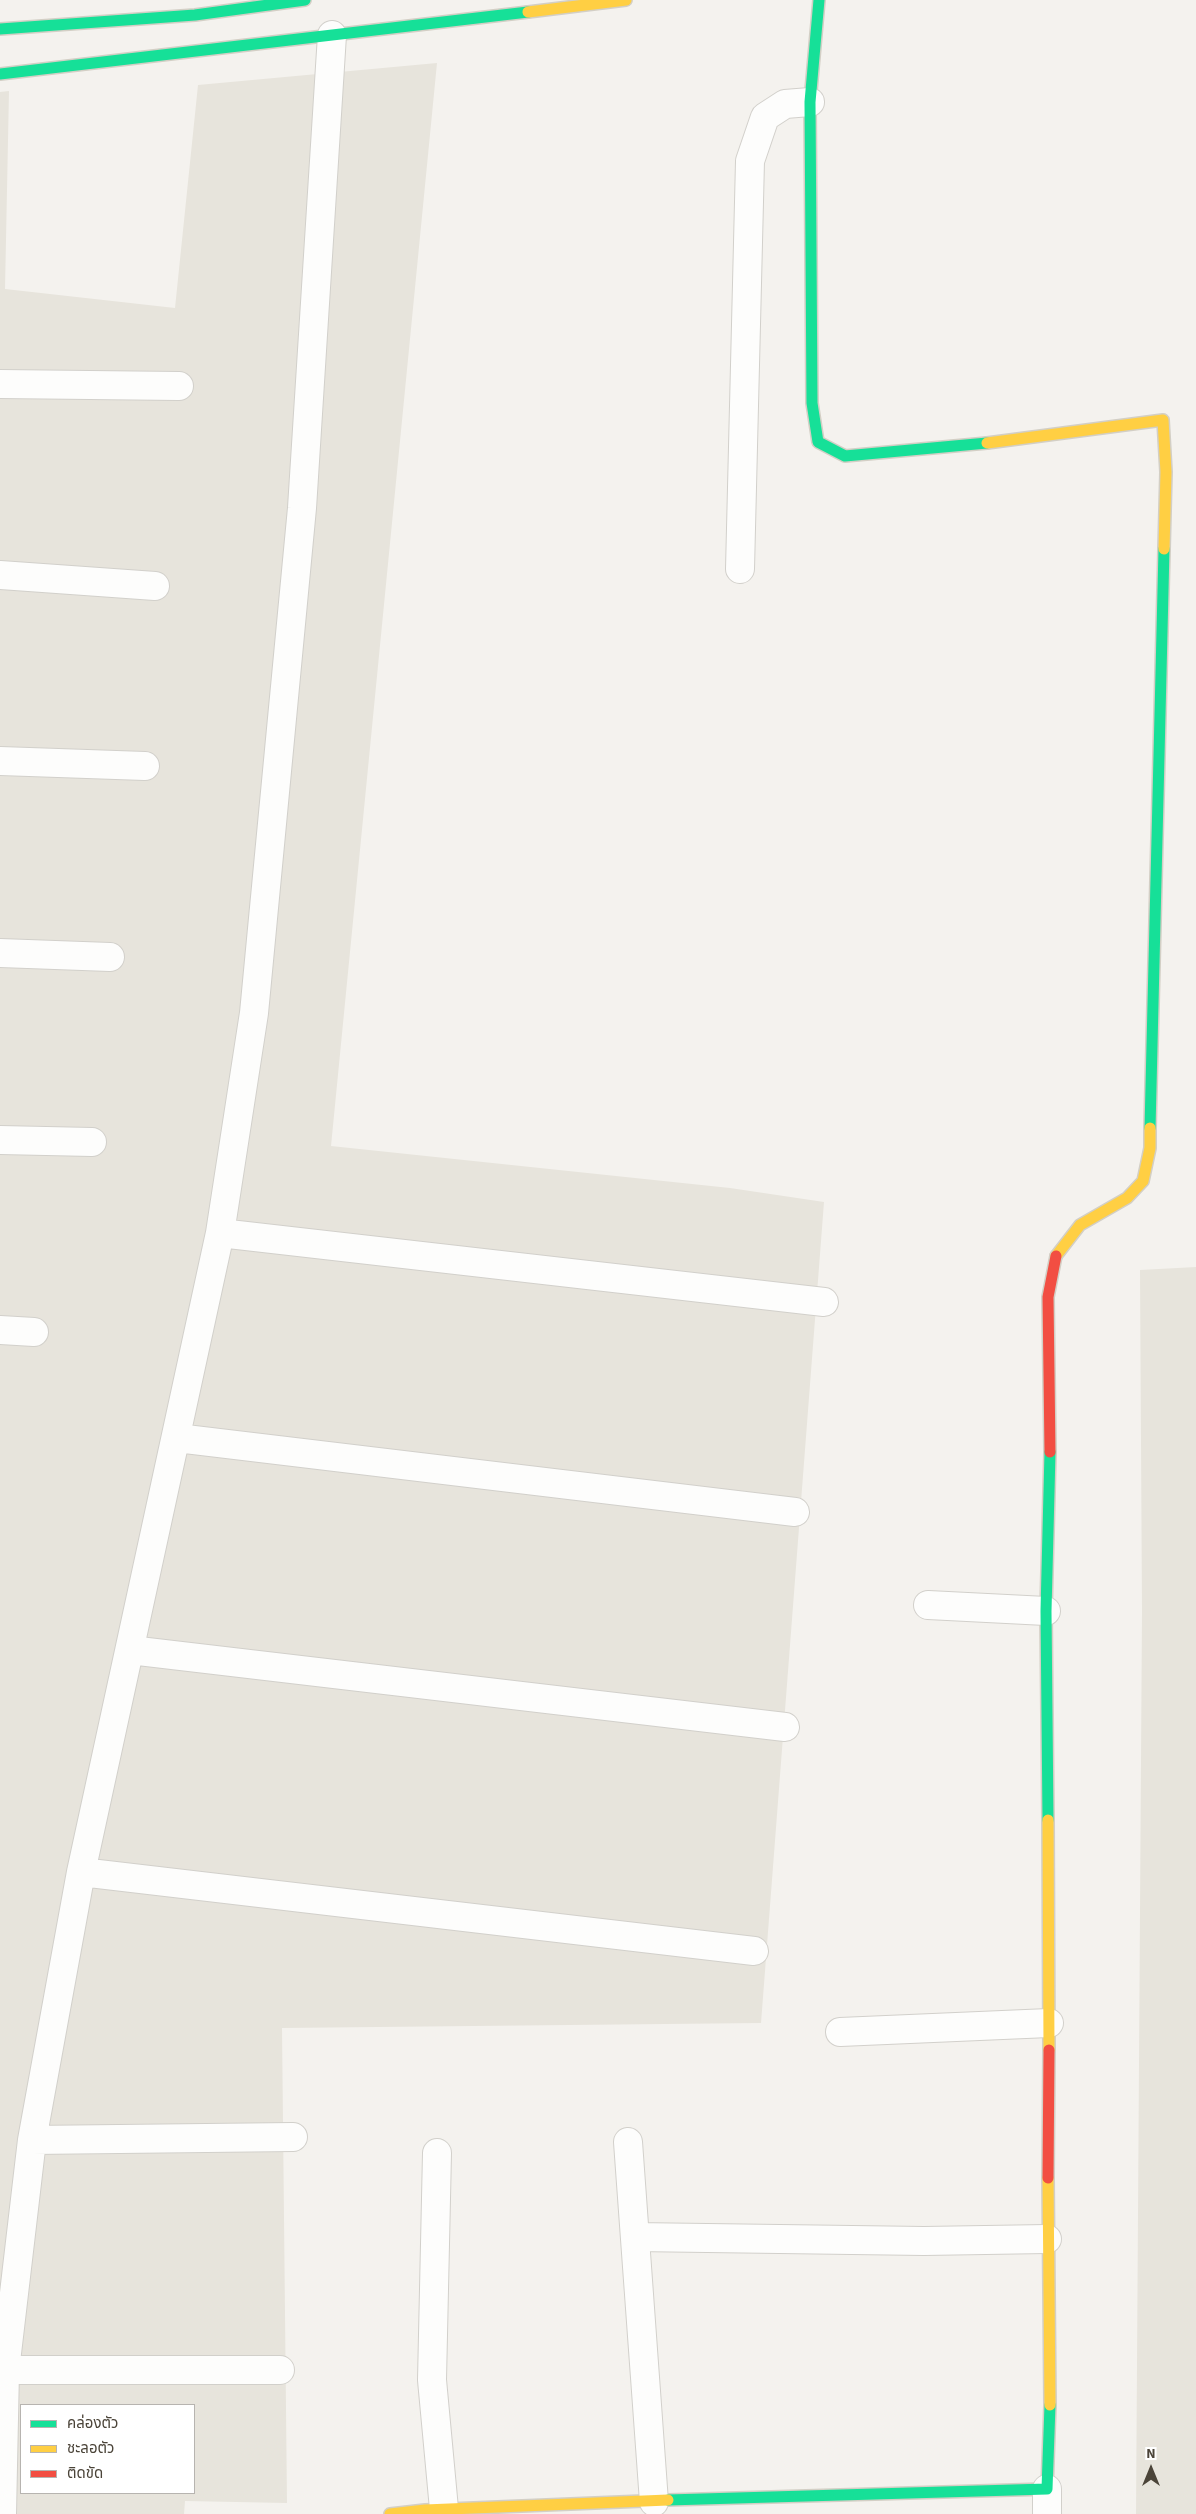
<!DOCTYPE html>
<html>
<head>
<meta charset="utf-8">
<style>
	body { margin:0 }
	#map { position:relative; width:1196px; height:2514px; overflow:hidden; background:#f4f2ee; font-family:"Source Sans 3","Noto Sans Thai",sans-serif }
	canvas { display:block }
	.legend { position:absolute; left:20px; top:2404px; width:175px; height:90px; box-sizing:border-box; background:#fff; border:1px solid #b7b4b0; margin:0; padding:6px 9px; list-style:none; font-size:15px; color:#4b4439 }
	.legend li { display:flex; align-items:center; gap:10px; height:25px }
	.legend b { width:25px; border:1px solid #b7b4b0 }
	.north { position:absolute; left:1126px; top:2444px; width:50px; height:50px; -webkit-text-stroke:4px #fff; paint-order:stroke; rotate:0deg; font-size:14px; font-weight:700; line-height:20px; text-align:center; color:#4b4439 }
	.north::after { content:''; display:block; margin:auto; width:18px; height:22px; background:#4b4439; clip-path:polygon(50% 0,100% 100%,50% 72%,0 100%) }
</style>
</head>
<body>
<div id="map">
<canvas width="1196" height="2514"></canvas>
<ul class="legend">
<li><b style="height:6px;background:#16e098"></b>คล่องตัว</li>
<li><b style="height:6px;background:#ffcf43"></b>ชะลอตัว</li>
<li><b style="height:6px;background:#f24e42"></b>ติดขัด</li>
</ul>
<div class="north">N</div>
</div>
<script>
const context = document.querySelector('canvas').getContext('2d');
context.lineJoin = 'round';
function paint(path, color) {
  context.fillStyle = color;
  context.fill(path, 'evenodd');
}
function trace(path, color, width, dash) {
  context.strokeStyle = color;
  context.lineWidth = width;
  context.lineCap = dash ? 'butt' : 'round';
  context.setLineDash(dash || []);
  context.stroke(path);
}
paint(new Path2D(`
	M437 63 331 1146 730 1188 824 1202 761 2023 282 2028 287 2503 185 2501 184 2514H0V92L9 91 5 289 175 308 198 85ZM21 2405H194V2493H21Z
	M1196 1267V2514H1136L1142 1611 1140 1270Z`), '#e7e4dc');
const street = new Path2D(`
	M0 384 179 386
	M740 569 750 161 765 117 785 104 810 102
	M0 575 155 586
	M0 761 145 766
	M0 953 110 957
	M0 1140 92 1142
	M220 1233 824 1302
	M0 1330 34 1332
	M177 1438 795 1512
	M928 1605 1046 1611
	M130 1650 785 1727
	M81 1872 754 1951
	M840 2032 1049 2023
	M32 2140 293 2137
	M628 2142 654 2502
	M437 2153 432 2380 444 2509
	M635 2237 924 2241 1047 2239
	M5 2370H280
	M1047 2489V2514
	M2 2514 5 2370 32 2140 81 1872 220 1233 254 1013 302 508 332 35`);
const fast = new Path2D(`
	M819 0 810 102 812 403 818 442 845 456 987 443
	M0 29 195 15 305 0
	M0 74 528 12
	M1150 1128 1164 549
	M1048 1820 1046 1611 1050 1452
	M668 2500 1047 2489 1050 2405`);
const slow = new Path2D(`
	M528 12 626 0
	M987 443 1163 420 1166 472 1164 549
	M1056 1256 1080 1225 1127 1198 1143 1181 1150 1148V1128
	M1048 1820 1049 2050
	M1048 2178 1050 2405
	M390 2514 425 2510 668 2500`);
const jam = new Path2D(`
	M1050 1452 1048 1297 1056 1256
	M1048 2178 1049 2050`);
trace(street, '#d2d0cb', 30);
trace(fast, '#d3cfc5', 14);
trace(slow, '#d3cfc5', 14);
trace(jam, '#d3cfc5', 14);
trace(street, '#fdfdfc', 28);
trace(fast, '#16e098', 11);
trace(slow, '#ffcf43', 11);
trace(jam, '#f24e42', 11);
</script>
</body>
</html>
